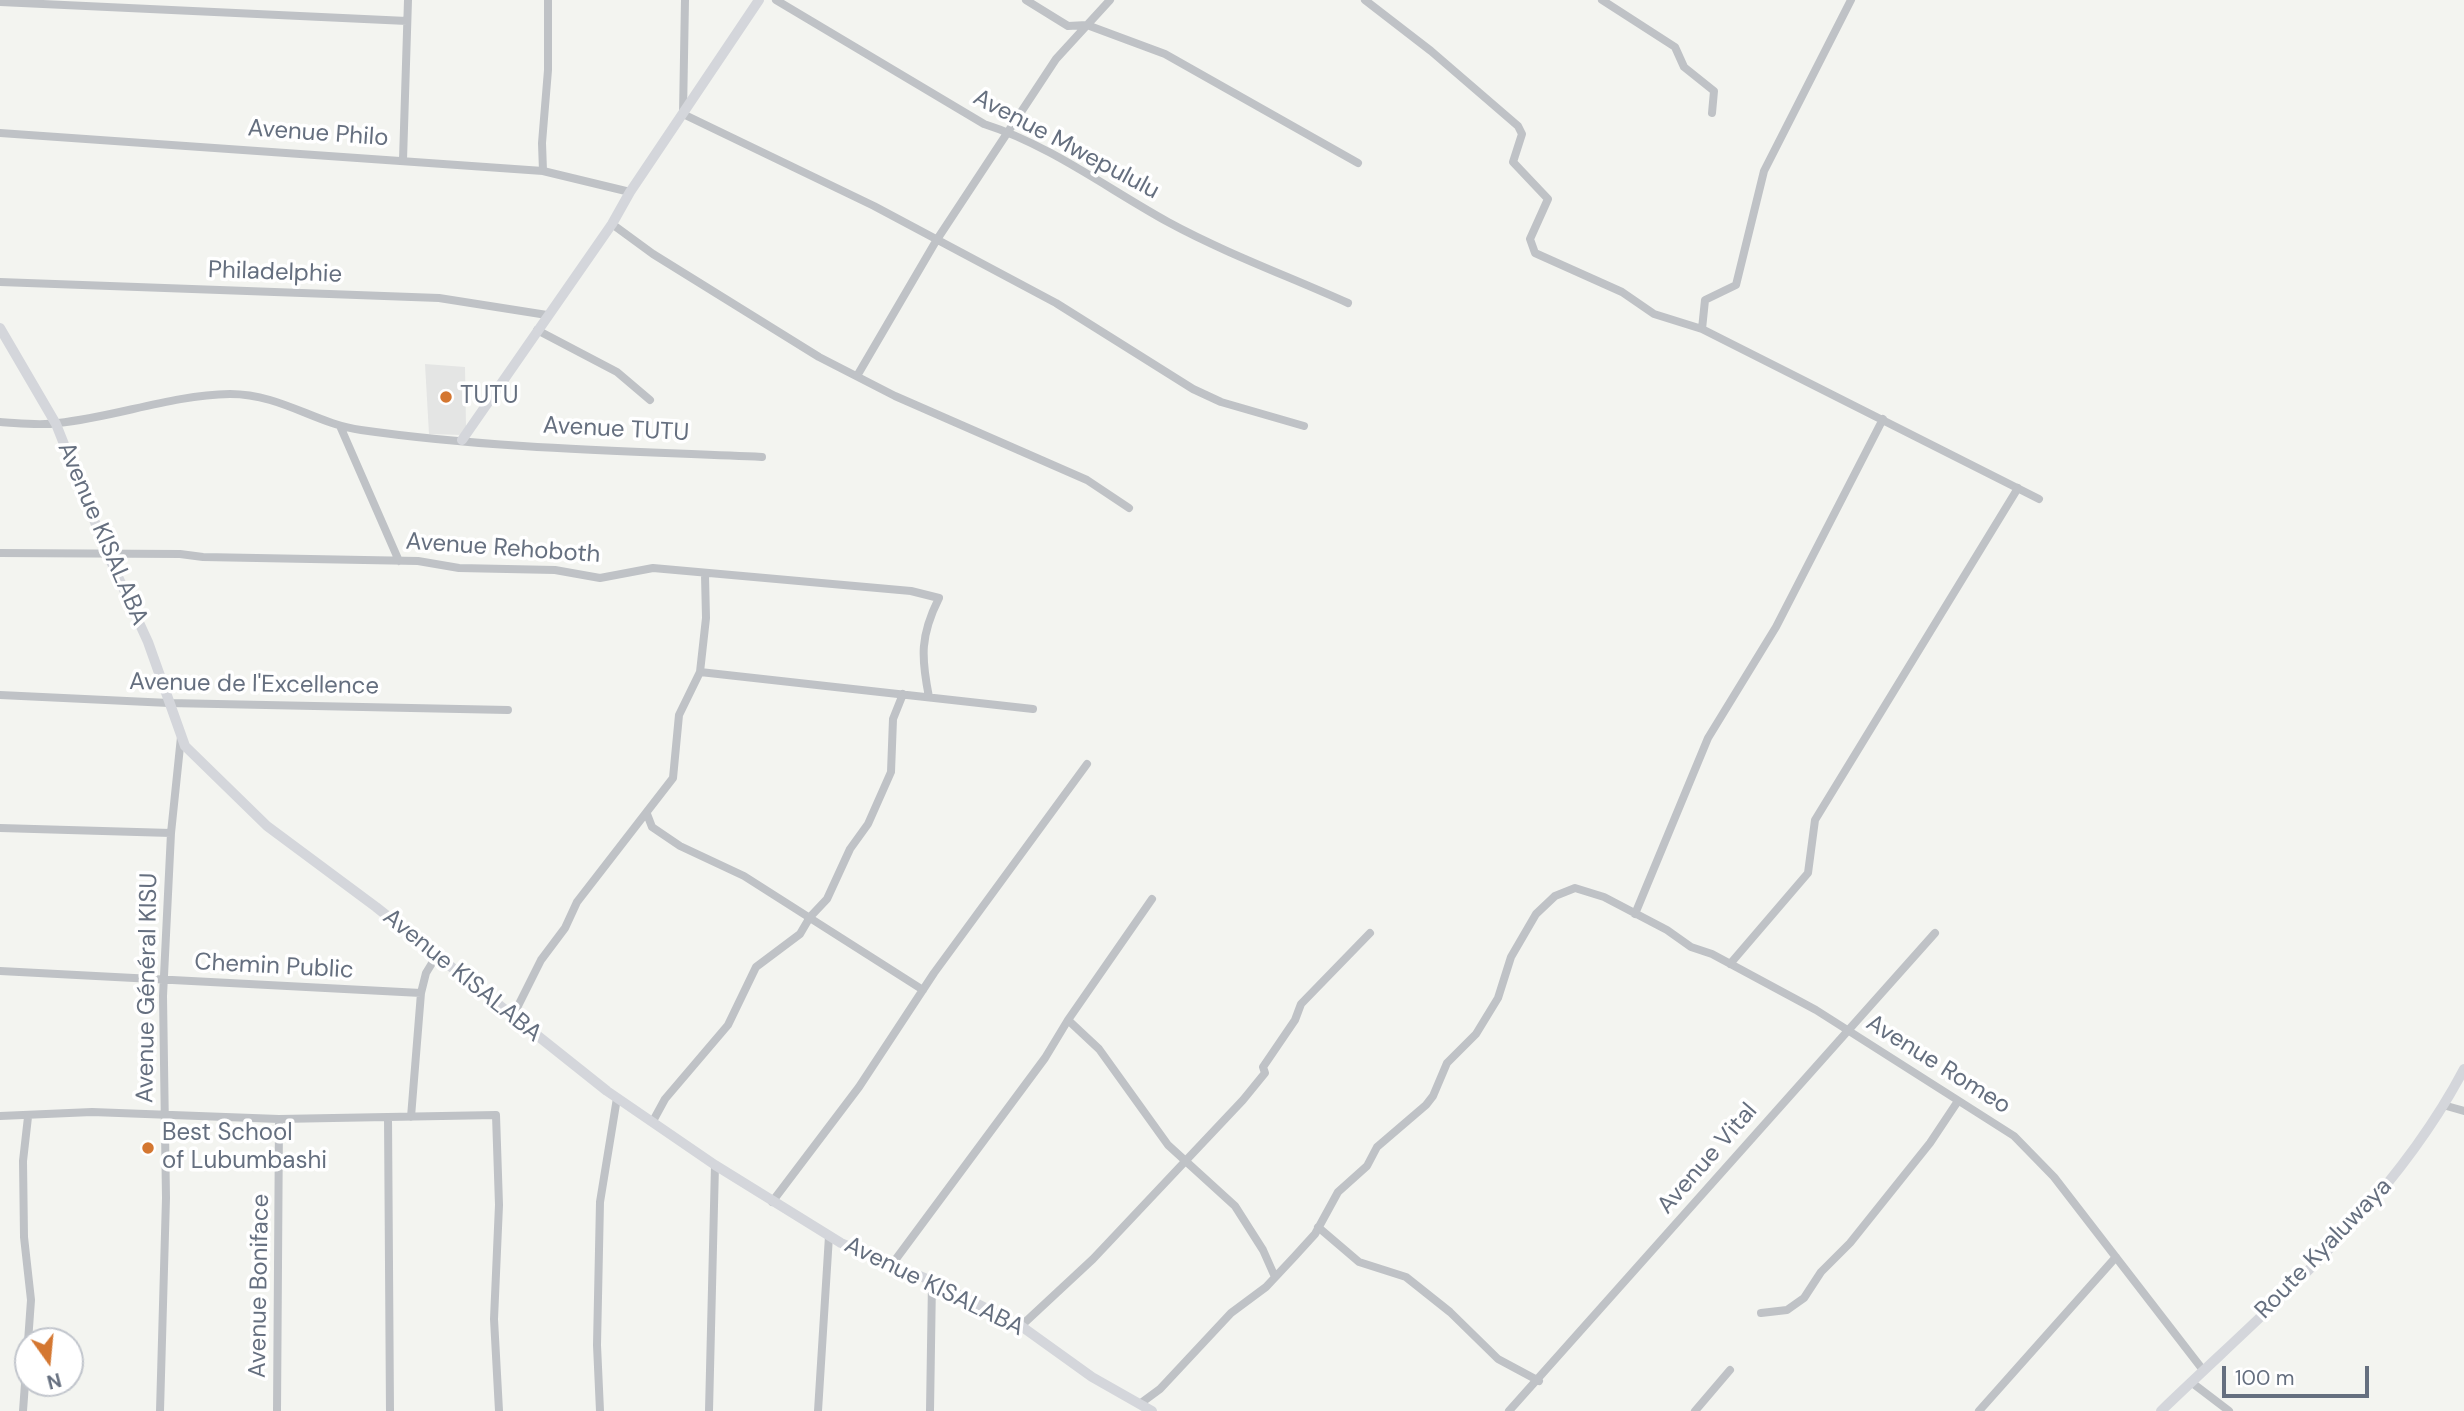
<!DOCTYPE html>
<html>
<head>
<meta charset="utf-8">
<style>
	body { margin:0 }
	#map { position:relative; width:2464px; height:1411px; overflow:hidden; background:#f3f4f0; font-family:"DM Sans",sans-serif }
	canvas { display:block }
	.north { position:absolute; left:14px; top:1327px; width:70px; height:70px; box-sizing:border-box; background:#fff; border:2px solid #c1c5cc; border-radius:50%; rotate:165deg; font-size:19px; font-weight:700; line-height:28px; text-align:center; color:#656f7f }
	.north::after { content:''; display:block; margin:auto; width:24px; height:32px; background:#d47731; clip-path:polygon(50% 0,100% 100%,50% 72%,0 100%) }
	.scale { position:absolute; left:2222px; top:1366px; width:147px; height:32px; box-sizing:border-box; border:4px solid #656f7f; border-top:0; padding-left:9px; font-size:21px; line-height:24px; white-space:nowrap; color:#656f7f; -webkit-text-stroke:5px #fff; paint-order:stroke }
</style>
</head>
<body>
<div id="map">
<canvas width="2464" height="1411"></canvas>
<div class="north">N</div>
<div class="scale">100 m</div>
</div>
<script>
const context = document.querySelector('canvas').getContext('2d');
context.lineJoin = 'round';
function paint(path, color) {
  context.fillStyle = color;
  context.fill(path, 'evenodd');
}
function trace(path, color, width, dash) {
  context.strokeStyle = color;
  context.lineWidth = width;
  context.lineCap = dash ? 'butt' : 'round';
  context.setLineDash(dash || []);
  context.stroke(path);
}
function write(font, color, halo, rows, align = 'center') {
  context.font = font + ' "DM Sans",sans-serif';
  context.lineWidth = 7;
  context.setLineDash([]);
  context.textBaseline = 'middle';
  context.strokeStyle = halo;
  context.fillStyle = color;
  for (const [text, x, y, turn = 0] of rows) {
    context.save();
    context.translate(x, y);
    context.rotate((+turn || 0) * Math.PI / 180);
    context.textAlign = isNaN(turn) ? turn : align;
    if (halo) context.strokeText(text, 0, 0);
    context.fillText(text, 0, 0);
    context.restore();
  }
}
paint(new Path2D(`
	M425 364 465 367 466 427 462 435 429 434Z`), '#e4e5e4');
trace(new Path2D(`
	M685 0 683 114 874 206 1056 303 1193 389 1221 402 1304 426
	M776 0 984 124C1050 145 1108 189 1168 222 1225 253 1288 276 1348 303
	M1026 0 1068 26 1087 25 1165 54 1358 163
	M1365 0 1431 51 1518 126 1522 134 1513 162 1548 199 1530 239 1535 253 1622 292 1654 314 1702 329 2039 499
	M1602 0 1675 47 1684 67 1714 91 1712 113
	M0 2 407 21
	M0 133 543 171 630 192
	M403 160 408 0
	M543 171 542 143 548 70V0
	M612 224 653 254 819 357 895 396 1087 480 1129 508
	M0 282 439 298 547 315
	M1702 329 1705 300 1736 285 1764 171 1851 0
	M537 330 617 372 650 400
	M857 376 936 241 1056 59 1110 0
	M0 422C19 423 39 426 58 423 116 417 171 395 230 394 281 394 316 424 361 430 494 449 629 451 762 457
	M340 426 399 561
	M0 553 180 554 203 557 418 561 459 568 555 570 600 578 653 568 911 591 939 598C920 636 921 657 929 697
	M700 672 1033 709
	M0 695 169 703 508 710
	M647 814 652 827 680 846 744 876 923 990
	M0 828 171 833
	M1635 914 1708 738 1776 627 1883 419
	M1730 964 1808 873 1815 820 2018 488
	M0 971 421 993
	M510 1014 518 1006 541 960 565 928 577 902 673 778 679 715 700 672 706 618 705 575
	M1068 1020 1099 1049 1168 1145 1235 1206 1263 1250 1275 1277
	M2443 1105 2464 1111
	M0 1116 92 1112 279 1119 496 1115 499 1205 494 1319 499 1411
	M388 1117 390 1411
	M411 1117 421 993 426 973 437 955
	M653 1121 665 1099 728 1025 756 967 800 934 810 917 827 899 850 849 868 824 891 772 893 719 903 694
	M772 1202 859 1087 934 973 1087 764
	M1318 1227 1359 1262 1406 1277 1450 1312 1498 1359 1539 1381
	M893 1263 1045 1058 1068 1020 1152 899
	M1761 1313 1787 1310 1804 1298 1821 1272 1850 1243 1930 1143 1958 1101
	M1021 1326 1093 1259 1243 1100 1265 1073 1263 1067 1295 1020 1301 1004 1370 933
	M2191 1382 2229 1411
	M1141 1403 1160 1389 1231 1313 1266 1287 1295 1256 1315 1234 1338 1192 1367 1166 1377 1147 1426 1105 1433 1096 1447 1063 1476 1034 1498 998 1511 957 1536 914 1555 896 1575 888 1604 897 1667 930 1691 947 1712 954 1816 1010 2014 1136 2054 1177 2203 1370
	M23 1411 31 1300 24 1237 23 1161 28 1117
	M160 1411 166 1198 163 996 171 833 181 737
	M277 1411 279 1119
	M600 1411 597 1345 600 1202 617 1098
	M709 1411 715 1165
	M818 1411 829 1236
	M930 1411 932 1281
	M1509 1411 1935 933
	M1695 1411 1730 1370
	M1979 1411 2116 1257`), '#bfc2c6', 8);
trace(new Path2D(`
	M0 328 56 424 108 555 148 642 185 746 267 826 376 907 607 1091 715 1165 841 1243 932 1281 1021 1326 1092 1377 1152 1411
	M462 440 612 224 630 192 759 0
	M2161 1411C2271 1305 2392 1206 2464 1069`), '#d4d6db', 10);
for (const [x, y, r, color] of [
	[446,397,7,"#d47731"],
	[148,1148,7,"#d47731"]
]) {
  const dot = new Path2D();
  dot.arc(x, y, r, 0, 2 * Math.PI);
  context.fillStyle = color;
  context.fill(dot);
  trace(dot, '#fff', 2.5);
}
write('24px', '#656f7f', '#fff', [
	["Avenue Philo",318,134,4],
	["Avenue Mwepululu",1066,145,28],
	["Philadelphie",275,273,2],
	["Avenue TUTU",616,430,3],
	["Avenue KISALABA",102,534,67],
	["Avenue Rehoboth",503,549,4],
	["Avenue de l'Excellence",254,685,1],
	["Chemin Public",274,967,3],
	["Avenue KISALABA",462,976,39],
	["Avenue Général KISU",148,988,-89],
	["Avenue Romeo",1938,1065,32],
	["Avenue Vital",1708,1159,-49],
	["Route Kyaluwaya",2324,1249,-46],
	["Avenue Boniface",260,1286,-89],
	["Avenue KISALABA",934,1287,26]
]);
write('24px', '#656f7f', '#fff', [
	["TUTU",460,397],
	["Best School",162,1134],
	["of Lubumbashi",162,1162]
], 'left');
</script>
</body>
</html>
